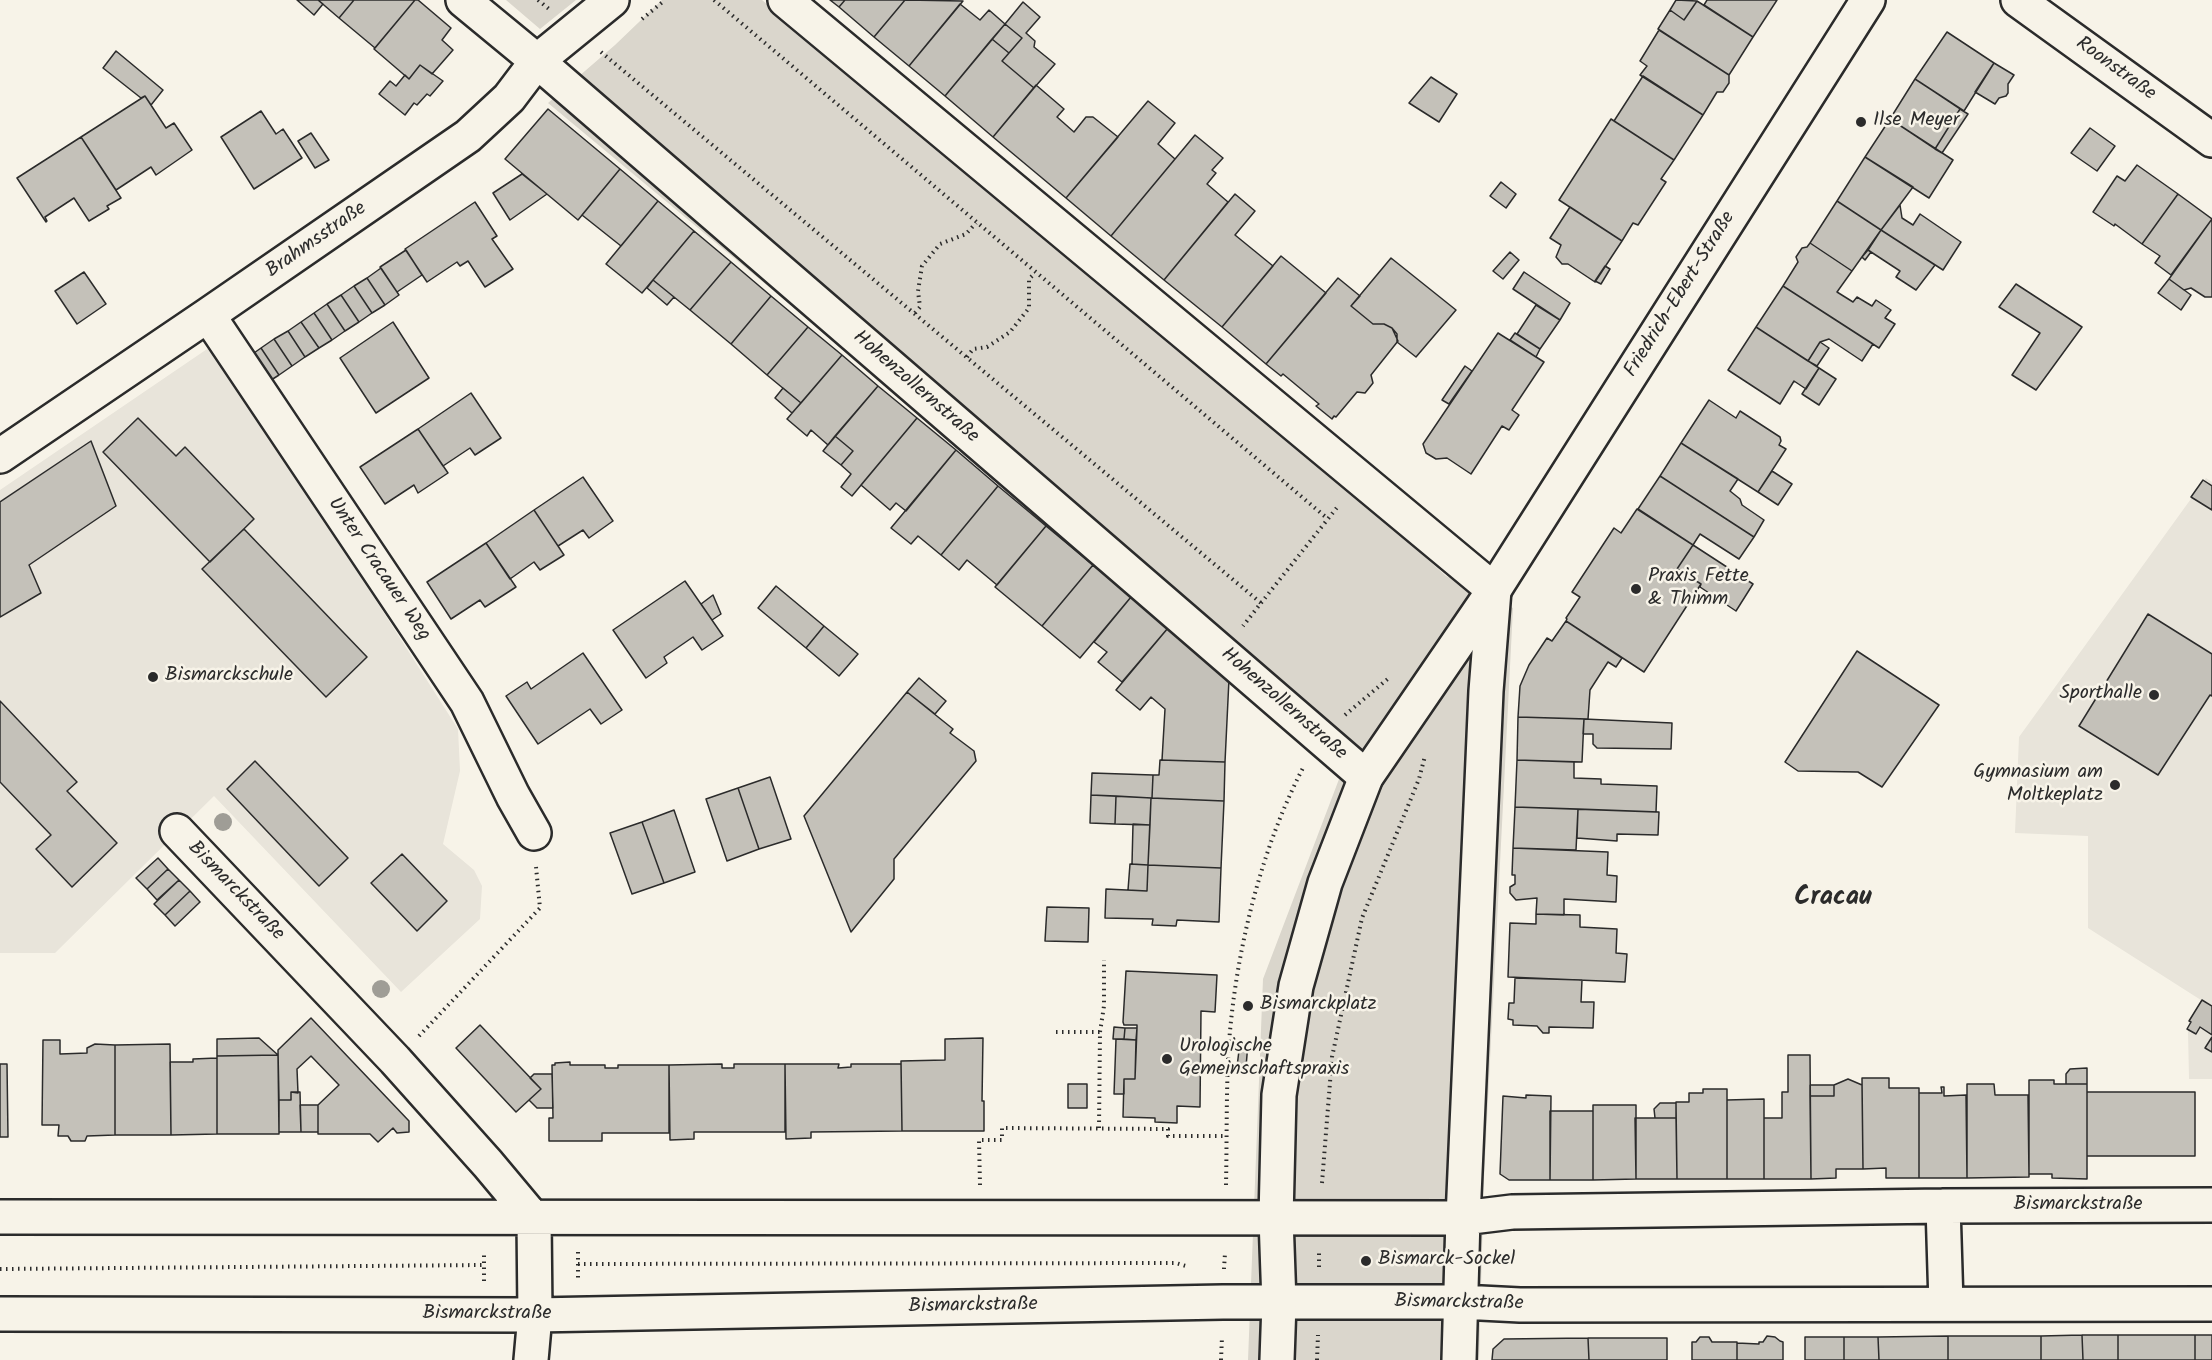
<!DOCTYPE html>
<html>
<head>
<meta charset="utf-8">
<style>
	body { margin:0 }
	canvas { display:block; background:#f7f3e8 }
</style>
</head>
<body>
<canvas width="2212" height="1360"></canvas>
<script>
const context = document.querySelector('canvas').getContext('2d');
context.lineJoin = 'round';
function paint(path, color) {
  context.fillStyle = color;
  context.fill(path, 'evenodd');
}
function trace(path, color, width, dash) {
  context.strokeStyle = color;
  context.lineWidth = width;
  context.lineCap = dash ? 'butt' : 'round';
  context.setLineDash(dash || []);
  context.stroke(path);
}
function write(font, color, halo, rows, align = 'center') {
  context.font = font + ' Kalam,sans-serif';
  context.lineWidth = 5;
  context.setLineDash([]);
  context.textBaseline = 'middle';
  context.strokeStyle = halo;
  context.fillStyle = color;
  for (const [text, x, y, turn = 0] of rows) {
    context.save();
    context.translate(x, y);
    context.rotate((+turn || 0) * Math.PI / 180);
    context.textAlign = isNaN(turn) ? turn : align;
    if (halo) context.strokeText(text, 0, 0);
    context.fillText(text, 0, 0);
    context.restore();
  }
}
paint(new Path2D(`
	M213 345 458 729 460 771 443 844 474 870 482 886 480 919 401 992 214 796 55 953H0V782L51 835 36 849 72 887 117 843 67 791 77 781 0 701V617L41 593 29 565 116 506 91 441 0 502V490ZM138 418 176 456 186 447 254 519 244 529 367 657 210 562 103 452ZM255 762 348 858 320 885 227 789ZM402 854 447 901 417 930 372 883Z
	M2206 478 2212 482V1079H2189L2188 1031 2204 1002 2088 928V836L2015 833 2019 737Z`), '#e8e4da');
paint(new Path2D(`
	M506 0H576L540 29Z
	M662 0H762L1374 511 1446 576 1513 608 1484 1178 1479 1360H1248L1263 979 1344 766 548 103 615 45Z`), '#dad6cc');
const building = new Path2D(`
	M297 0H318L323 4 314 15Z
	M318 0H354L339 18Z
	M354 0H415L375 48 339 18Z
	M415 0H418L451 28 442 40 453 50 432 74 420 65 409 79 374 49Z
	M830 0H845L839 7Z
	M845 0H905L874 37 839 7Z
	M905 0 963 1 909 66 874 37Z
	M1676 0 1697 1 1684 20 1670 10Z
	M1707 0H1777L1753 37 1704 5Z
	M1697 1 1753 37 1729 75 1658 29 1670 10 1684 20Z
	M1023 2 1040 17 1026 33 1035 41 1034 47 1055 64 1034 88 1002 61 1022 38 1005 24Z
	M960 4 980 20 989 10 1005 24 945 96 909 66Z
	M1005 24 1022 38 1009 53 992 39Z
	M1659 30 1729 75V83L1723 92H1717L1703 115 1640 75 1647 66 1640 61Z
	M1947 32 1994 63 1964 111 1915 79Z
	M992 39 1009 53 1002 61 1034 88 993 137 945 96Z
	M116 51 163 90 151 105 145 96 141 98 103 68Z
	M1994 63 2014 75 2008 84V93L2006 96 1999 98 1995 104 1975 92Z
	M420 65 443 81 430 96 427 94 417 105 414 103 405 115 379 94 390 81 396 86 405 75 409 79Z
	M1643 76 1703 115 1674 160 1614 121Z
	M1431 77 1457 94 1439 122 1409 103Z
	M1915 79 1960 109 1935 149 1890 119Z
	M1036 85 1064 109 1057 117 1074 132 1086 117H1093L1118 137 1066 198 993 137Z
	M145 96 166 128 174 123 192 150 156 175 151 167 116 190 81 137Z
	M1148 101 1175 123 1158 144 1175 159 1111 236 1066 198Z
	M548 109 620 169 578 220 505 159Z
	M1960 109 1968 114 1942 153 1935 149Z
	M261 111 276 134 283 129 302 158 254 189 221 137Z
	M1611 119 1674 160 1661 179 1666 182 1638 225 1633 223 1622 241 1559 200Z
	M1890 119 1953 160 1929 198 1865 157Z
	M2090 128 2115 146 2097 171 2071 153Z
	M311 133 329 160 315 168 298 141Z
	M1195 135 1223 158 1212 170 1216 173 1207 184 1228 202 1164 280 1111 236Z
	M81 137 121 198 107 206 109 209 89 221 74 198 45 217 47 221 46 222 17 178Z
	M1865 157 1913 187 1881 230 1837 201Z
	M2137 165 2178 194 2142 244 2115 224 2114 226 2093 212 2117 176 2125 181Z
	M620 169 658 201 621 246 582 215Z
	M522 174 547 194 510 220 493 193Z
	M1501 182 1516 194 1506 208 1490 196Z
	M1235 194 1255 211 1235 235 1273 266 1222 327 1164 280Z
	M2178 194 2212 219 2171 275 2155 263 2160 256 2142 244Z
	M658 201 694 231 642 293 606 264Z
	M1837 201 1881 230 1852 271 1810 243Z
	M475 202 497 236 492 239 513 269 485 287 468 261 460 266 457 262 427 282 405 249Z
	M1900 205 1902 218 1913 225 1920 214 1961 242 1943 270 1881 230Z
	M1570 207 1622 241 1595 282 1568 264H1562L1556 257 1561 245 1550 238Z
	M2212 219V297H2205L2191 288 2184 290 2169 279Z
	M1881 230 1935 265 1916 290 1896 277 1900 271 1868 250Z
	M694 231 731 262 690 310 653 280Z
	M1810 243 1852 271 1837 292 1853 302 1857 297 1872 306 1876 300 1891 310 1885 318 1895 324 1879 348 1783 286 1798 262 1796 257 1802 248 1807 247Z
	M406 250 422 275 397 292 380 267Z
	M1868 250 1871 252 1865 260 1862 257Z
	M1510 252 1519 260 1503 279 1493 271Z
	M1281 256 1326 293 1266 364 1222 327Z
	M1391 258 1456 310 1416 357 1397 342V334L1392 328 1384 324H1373L1351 306Z
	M731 262 771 296 731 344 690 310Z
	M1605 266 1610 269 1601 284 1595 281Z
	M381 268 399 295 385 305 367 278Z
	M84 272 106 304 77 324 55 291Z
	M1524 272 1570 303 1560 320 1513 289Z
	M367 278 385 305 372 313 354 286Z
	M1338 278 1360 296 1351 306 1373 324H1384L1392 328 1398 341 1371 375 1373 383 1365 393 1357 392 1336 417 1334 416 1332 419 1316 406 1319 404 1283 374 1281 376 1266 364Z
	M2169 279 2191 295 2181 310 2158 293Z
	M653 280 674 297 667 305 647 288Z
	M2016 284 2082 327 2036 390 2012 375 2040 333 1999 307Z
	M354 286 372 313 359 322 341 295Z
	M1783 286 1873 344 1862 361 1829 339 1820 342 1808 361 1756 327Z
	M341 295 359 322 345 331 327 304Z
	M771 296 808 327 767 375 731 344Z
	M327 304 345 331 332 340 314 313Z
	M1536 305 1560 320 1540 349 1517 334Z
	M314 313 332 340 319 348 301 322Z
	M301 322 319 348 305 357 288 331Z
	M393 322 429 378 376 413 340 358Z
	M808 327 842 355 801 403 767 375Z
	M1756 327 1819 368 1806 389 1794 381 1780 404 1728 370Z
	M288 331 305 357 292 366 274 339Z
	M1498 333 1544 362 1512 410 1519 415 1509 430 1502 426 1471 474 1447 458 1436 459 1426 453 1423 444Z
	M1515 333 1540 349 1536 357 1510 340Z
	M274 339 292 366 279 375 261 348Z
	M1820 342 1829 348 1817 366 1808 361Z
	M261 348 279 375 265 384 247 358Z
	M842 355 878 386 828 445 811 430 807 436 787 419Z
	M1465 366 1472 371 1449 404 1442 400Z
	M1819 368 1836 379 1819 405 1802 394Z
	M878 386 917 418 852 496 841 487 851 474 841 465 853 451 835 436Z
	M783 388 801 403 792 413 775 398Z
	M471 393 501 438 475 455 470 448 443 466 418 429Z
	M1709 400 1736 418 1740 411 1780 437 1781 441 1779 445 1786 449 1758 492 1681 443Z
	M138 418 176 456 185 447 254 519 210 562 103 452Z
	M917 418 956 450 906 511 896 503 890 510 861 485Z
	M418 429 448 473 418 493 414 485 385 504 360 467Z
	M835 436 853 451 841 465 823 451Z
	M91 441 116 506 29 565 41 593 0 617V502Z
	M1681 443 1738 479 1730 491 1740 499 1742 505 1764 520 1754 537 1660 476Z
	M956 450 998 486 941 555 918 536 911 544 891 528Z
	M1772 471 1792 484 1778 505 1758 492Z
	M1660 476 1754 537 1739 559 1700 534 1693 545 1638 509Z
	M583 477 613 521 589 538 583 530 558 546 534 510Z
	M2203 480 2212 486V510L2191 497Z
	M998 486 1046 526 997 585 967 560 959 570 941 555Z
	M1637 509 1693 545 1677 569 1701 584 1644 672 1566 621 1567 619 1566 618 1580 597 1572 592 1614 528 1621 533Z
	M534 510 564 555 540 570 534 562 510 579 486 543Z
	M1046 526 1093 565 1042 626 995 587Z
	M244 529 367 657 326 697 202 569Z
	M486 543 516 587 485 607 480 600 451 619 427 582Z
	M1693 545 1753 584 1736 611 1700 587 1701 584 1677 569Z
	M1093 565 1131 597 1080 658 1042 626Z
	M685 581 723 636 702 650 693 637 664 657 667 663 646 678 613 630Z
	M776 586 824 626 806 648 758 608Z
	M713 595 721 614 712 620 701 604Z
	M1131 597 1168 628 1122 682 1098 662 1107 652 1094 642Z
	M2148 614 2212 654V696L2210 695 2158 775 2079 726Z
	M1566 621 1622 658 1616 667 1608 662 1590 690 1588 719 1518 717 1520 686 1529 665 1547 638 1552 641Z
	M824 626 858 654 839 676 806 648Z
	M1168 628 1229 679 1225 762 1162 760 1165 709 1151 697 1140 710 1116 690Z
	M1857 651 1939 705 1882 787 1858 772 1798 771 1785 762Z
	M583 653 622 710 601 724 590 709 538 744 506 696 527 682 531 689Z
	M919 678 946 701 935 714 907 692Z
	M907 692 953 729 950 733 974 751 976 761 894 859V879L851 932 804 816Z
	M0 701 77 782 67 791 117 843 72 887 36 849 51 835 0 782Z
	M1518 717 1584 719 1582 762 1517 760Z
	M1584 719 1672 723 1671 749 1597 748 1593 744V734H1583Z
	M1160 760 1225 762 1224 801 1152 798 1153 775H1159Z
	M1517 760 1574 762V778L1601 779V784L1657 786 1656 812 1515 807Z
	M255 761 348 858 319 886 227 789Z
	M1092 773 1153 775 1152 798 1091 795Z
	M770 777 791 839 759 849 738 788Z
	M738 788 759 849 727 861 706 799Z
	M1091 795 1116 796 1115 824 1090 823Z
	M1116 796 1151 798 1150 825 1115 824Z
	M1151 798 1224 801 1221 868 1148 865Z
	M1515 807 1578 809 1576 850 1513 848Z
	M1578 809 1659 812 1658 835 1617 834V841L1577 838Z
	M674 810 695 872 664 883 642 822Z
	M642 822 664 883 632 894 610 833Z
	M1133 824 1150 825 1148 865 1132 864Z
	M1513 848 1608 852 1607 875 1617 876 1616 902 1564 899V915L1536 914 1537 898 1516 900 1510 893V887L1515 884V875H1512Z
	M402 854 447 901 417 931 371 883Z
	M158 858 168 869 147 889 136 878Z
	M1130 864 1148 865 1147 891 1128 890Z
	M1148 865 1221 868 1219 922 1177 920 1176 926 1152 925 1153 919 1105 918 1106 889 1147 891Z
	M168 869 179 880 157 900 147 889Z
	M179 880 190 891 165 915 154 904Z
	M190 891 200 902 175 926 165 915Z
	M1047 907 1089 908 1088 942 1045 941Z
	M1536 914 1580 915V927L1617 929 1616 953 1627 954 1625 982 1508 977 1510 923 1536 924Z
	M1126 971 1217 975 1215 1012 1201 1011 1200 1107 1177 1106V1123L1155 1122V1118L1123 1117 1124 1079H1135L1137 1028V1025H1124L1123 1022Z
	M1515 978 1582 980 1581 1002H1594L1593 1028 1549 1027V1033H1543L1537 1026 1513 1025V1020L1508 1019 1509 1003H1514Z
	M2202 1000 2212 1006V1035L2200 1027 2196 1034 2187 1029 2191 1022 2189 1021Z
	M311 1018 409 1121V1132L397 1133 393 1128 378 1142 370 1134H318V1105L339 1085 311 1056 297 1069 298 1093 291 1092V1100H279L278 1050Z
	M480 1025 541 1089 516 1112 456 1048Z
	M1114 1027 1125 1028 1124 1039H1113Z
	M1125 1028H1137L1136 1040 1124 1039Z
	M2212 1037V1052L2205 1048Z
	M259 1038 278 1055 217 1056V1039Z
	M983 1038 982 1101H984V1131H902L901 1061 945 1060V1039Z
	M1116 1039 1136 1040 1135 1079H1124V1094H1114Z
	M43 1040H60V1054L87 1053V1048L95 1044 115 1045V1135L87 1136 85 1141H71L68 1136H58L59 1125H42Z
	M1240 1042 1248 1043 1246 1067H1237Z
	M170 1044 171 1135H115V1045Z
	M278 1055 279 1134H217V1056Z
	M1788 1055H1810L1811 1179H1764V1118H1782V1092H1788Z
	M217 1058V1134L171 1135 170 1062H193V1059Z
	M570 1062V1065H605V1068H618V1065H669V1133H602V1141H549V1118H553L552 1065H555V1063Z
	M0 1064H7L8 1137H0Z
	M722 1064V1068H734V1064H785V1132H694V1139L670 1140 669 1065Z
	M785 1064H839L838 1068 851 1067V1064H901L902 1131 811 1132V1138L786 1139Z
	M2087 1068V1084H2066V1074L2070 1069Z
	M534 1074H552L553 1108H537L529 1100 541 1089 530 1078Z
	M1862 1078H1889V1088H1919V1178H1886V1168L1863 1169Z
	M1848 1079 1862 1085 1863 1169H1836V1178L1811 1179 1810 1096H1834V1085Z
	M2029 1080H2054V1084H2087V1179L2052 1178V1174H2029Z
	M1068 1084H1087V1108H1068Z
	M1967 1084H1994L1995 1095H2028L2029 1177 1967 1178Z
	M1810 1085H1834V1096H1810Z
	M1941 1087H1944V1096L1966 1095 1967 1178H1919V1093H1942Z
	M1703 1089H1727V1179H1677L1676 1102H1689V1093H1703Z
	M291 1092H300L301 1132H279V1100H291Z
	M2087 1092H2195V1156H2087Z
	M1526 1095 1551 1096 1550 1180H1509L1500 1174 1503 1096 1526 1098Z
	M1764 1099V1179H1727V1100Z
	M1660 1103H1676V1118H1655L1654 1109Z
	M300 1105H318V1132H301Z
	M1593 1105H1636V1179L1593 1180Z
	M1550 1111H1593V1180H1550Z
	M1635 1118H1676L1677 1179H1636Z
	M2082 1335 2083 1360H2041V1336Z
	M2082 1335H2118V1360H2083Z
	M2118 1335H2195V1360H2118Z
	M2195 1335H2212V1360H2195Z
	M1767 1336 1775 1337 1780 1341 1783 1342V1360H1737V1343L1759 1344V1342H1763Z
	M1948 1336H2041V1360H1948Z
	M1948 1336V1360H1879L1878 1337Z
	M1700 1337H1709L1712 1342H1737V1360H1692V1342H1696Z
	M1805 1337H1844V1360H1805Z
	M1844 1337H1878L1879 1360H1844Z
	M1588 1338H1667V1360H1589Z
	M1588 1338 1589 1360H1492L1493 1349 1504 1339Z`);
paint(building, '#c4c1b9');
trace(building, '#2b2b2b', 1.5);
const street = new Path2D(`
	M463 0 537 61 1366 777
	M785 0 1494 590 1486 691 1463 1218 1459 1360
	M2018 0 2212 140
	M208 315 467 702 513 796 534 833
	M0 456 208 315 468 136 509 98 537 61 612 0
	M177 831 395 1060 488 1164 534 1219 535 1315 531 1360
	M1943 1206 1946 1304
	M0 1217 1463 1218 1512 1212 1943 1206 2212 1205
	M0 1314 535 1315 1223 1302H1461L1520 1305 2212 1304`);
const secondary = new Path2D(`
	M1277 1360 1279 1303 1276 1218 1279 1095 1296 986 1325 883 1366 777 1494 590 1868 0`);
trace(street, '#2b2b2b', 38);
trace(secondary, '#2b2b2b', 38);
trace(new Path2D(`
	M538 0 549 9
	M714 0 1328 519
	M642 19 665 0
	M601 52 1261 603 1243 626
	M915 313 920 307 918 291 922 266 940 244 966 234 976 223
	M967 357 973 349 987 347 1010 332 1029 308V279L1035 273
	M1261 603 1339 505
	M1345 715 1390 677
	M1056 1032H1100
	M419 1036 540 908 536 867
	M1099 1128 1100 1032 1104 1006V960
	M1322 1183 1332 1057 1362 918 1419 779 1425 756
	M980 1185 979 1140H1002V1128L1168 1129V1136H1227
	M1226 1185C1227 1138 1226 1090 1229 1043 1236 951 1261 848 1304 766
	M578 1252V1281
	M578 1264 1176 1263 1186 1266
	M1319 1267V1251
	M0 1269 484 1265
	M1224 1269 1225 1253
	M484 1281V1253
	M1221 1360 1222 1337
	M1317 1360 1318 1335`), '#2b2b2b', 4, [1.5, 4.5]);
trace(street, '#f7f3e8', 33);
trace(secondary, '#f7f3e8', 33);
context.fillStyle = '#9f9d96';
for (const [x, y] of [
	[223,822],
	[381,989]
]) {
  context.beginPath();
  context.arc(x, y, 9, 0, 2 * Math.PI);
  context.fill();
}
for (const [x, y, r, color] of [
	[1861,122,6,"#2b2b2b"],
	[1636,589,6,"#2b2b2b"],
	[153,677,6,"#2b2b2b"],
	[2154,695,6,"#2b2b2b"],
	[2115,785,6,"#2b2b2b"],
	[1248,1006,6,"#2b2b2b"],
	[1167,1059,6,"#2b2b2b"],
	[1366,1261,6,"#2b2b2b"]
]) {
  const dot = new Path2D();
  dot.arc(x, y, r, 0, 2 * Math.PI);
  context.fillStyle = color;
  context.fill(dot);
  trace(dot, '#f7f3e8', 2);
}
write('20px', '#2b2b2b', '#f7f3e8', [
	["Roonstraße",2115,70,36],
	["Brahmsstraße",317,241,-35],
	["Friedrich-Ebert-Straße",1681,295,-58],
	["Hohenzollernstraße",915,388,41],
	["Unter Cracauer Weg",378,570,56],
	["Hohenzollernstraße",1283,705,41],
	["Bismarckstraße",235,892,46],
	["Bismarckstraße",2078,1206],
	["Bismarckstraße",1459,1304,1],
	["Bismarckstraße",973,1307,-1],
	["Bismarckstraße",487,1315]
]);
write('20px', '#2b2b2b', '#f7f3e8', [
	["Ilse Meyer",1873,122],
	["Praxis Fette",1648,578],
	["& Thimm",1648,601],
	["Bismarckschule",165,677],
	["Sporthalle",2142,695,"right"],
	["Gymnasium am",2103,774,"right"],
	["Moltkeplatz",2103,797,"right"],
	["Bismarckplatz",1260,1006],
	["Urologische",1179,1048],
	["Gemeinschaftspraxis",1179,1071],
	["Bismarck-Sockel",1378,1261]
], 'left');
write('bold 26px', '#2b2b2b', '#f7f3e8', [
	["Cracau",1833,900]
]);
</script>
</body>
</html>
